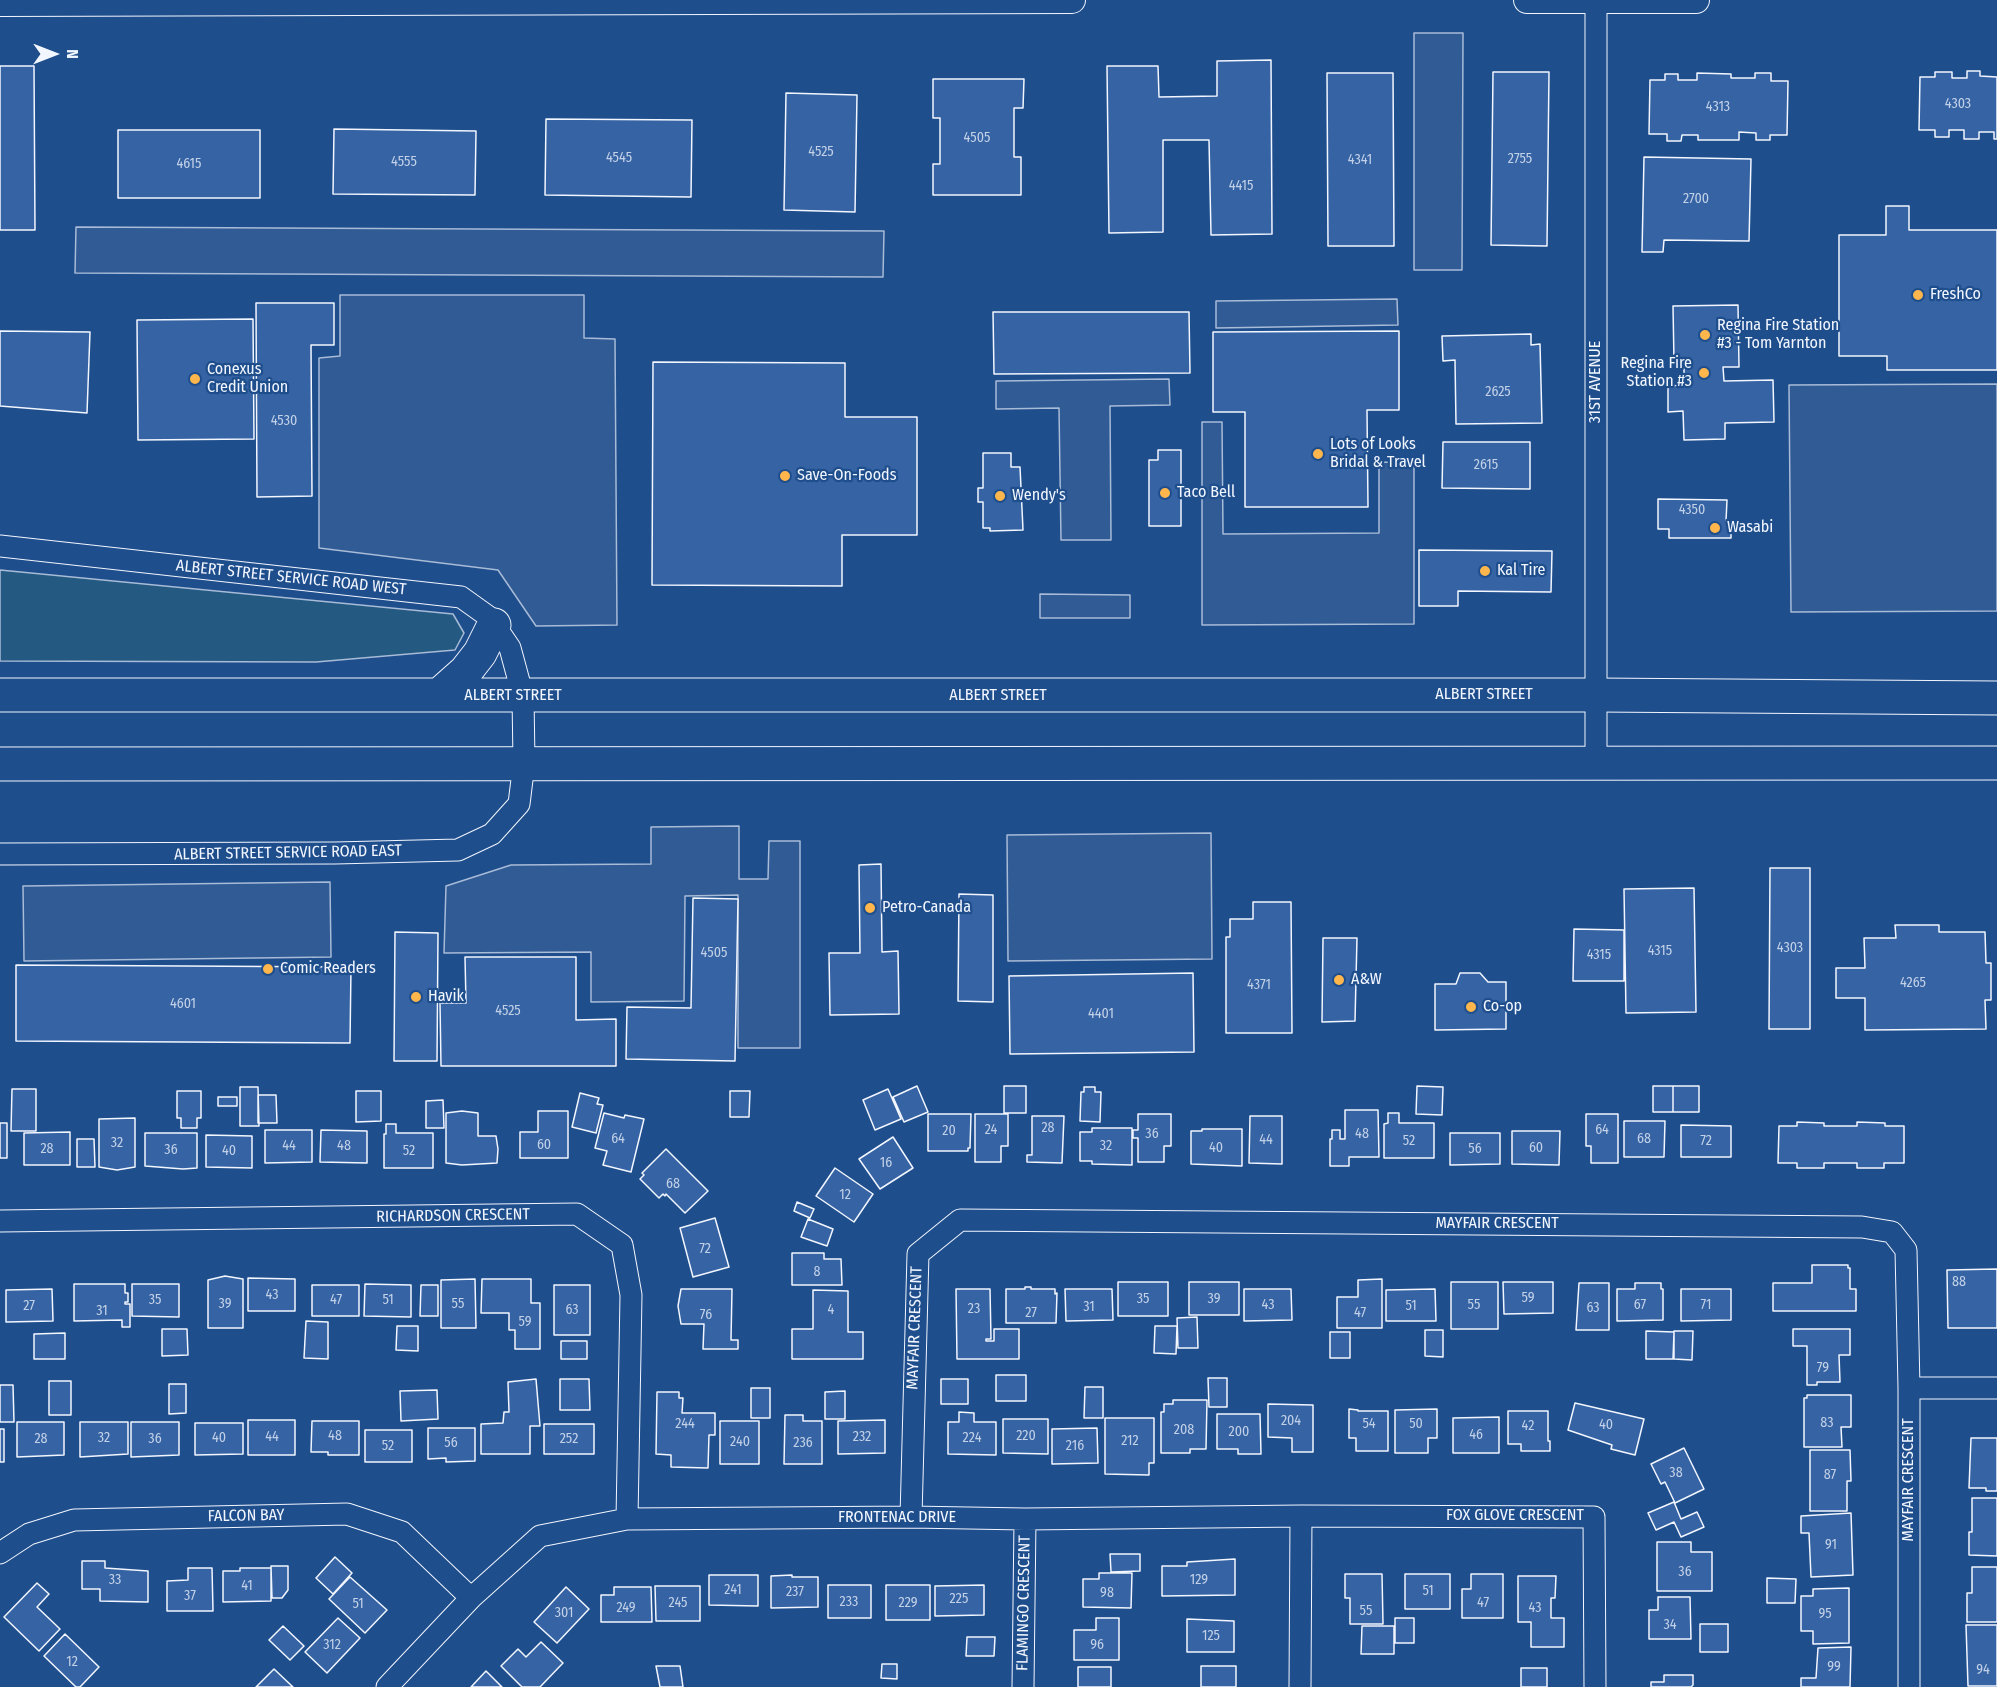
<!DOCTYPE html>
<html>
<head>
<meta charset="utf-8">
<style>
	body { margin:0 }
	#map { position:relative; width:1997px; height:1687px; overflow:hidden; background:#1f4e8c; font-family:"Fira Sans Condensed",sans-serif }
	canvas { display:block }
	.north { position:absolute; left:24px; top:24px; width:60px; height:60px; -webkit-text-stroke:4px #1f4e8c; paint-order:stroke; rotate:90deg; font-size:16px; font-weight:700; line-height:24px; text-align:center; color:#f2f6ff }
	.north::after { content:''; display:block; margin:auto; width:21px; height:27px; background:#f2f6ff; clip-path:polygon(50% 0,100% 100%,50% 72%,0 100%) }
</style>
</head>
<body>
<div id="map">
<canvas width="1997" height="1687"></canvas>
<div class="north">N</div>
</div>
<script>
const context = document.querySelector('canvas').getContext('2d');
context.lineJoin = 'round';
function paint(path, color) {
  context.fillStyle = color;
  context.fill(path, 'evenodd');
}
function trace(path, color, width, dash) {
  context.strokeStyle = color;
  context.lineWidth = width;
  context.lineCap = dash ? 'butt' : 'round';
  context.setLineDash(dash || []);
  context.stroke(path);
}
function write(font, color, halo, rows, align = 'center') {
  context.font = font + ' "Fira Sans Condensed",sans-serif';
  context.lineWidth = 4.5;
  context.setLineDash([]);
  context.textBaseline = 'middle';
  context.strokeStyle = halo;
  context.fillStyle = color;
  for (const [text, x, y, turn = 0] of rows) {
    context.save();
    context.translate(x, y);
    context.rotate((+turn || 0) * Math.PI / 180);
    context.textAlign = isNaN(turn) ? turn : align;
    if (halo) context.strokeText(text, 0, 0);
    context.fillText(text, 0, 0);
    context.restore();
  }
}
const green = new Path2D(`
	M0 570 453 614 464 633 455 650 316 662 0 661Z`);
paint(green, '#245a82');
trace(green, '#a8bbd7', 1.5);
const parking = new Path2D(`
	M1414 33H1463L1462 270H1414Z
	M76 227 884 231 883 277 75 273Z
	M340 295H584V338L615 339 617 625 536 626 498 570 319 548V358L340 356Z
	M1397 299 1398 325 1216 328V301Z
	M1169 379 1170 405 1110 406 1111 540H1061L1059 408 996 409V381Z
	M1997 384V611L1791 612 1789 385Z
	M1202 422H1222L1223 534 1379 533V462L1414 463V624L1202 625Z
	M1040 594 1130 595V618H1040Z
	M739 826V879H768L769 841H800V1048H738V895L685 896 684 1001 591 1002V952L444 953 446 886 511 865 651 864V827Z
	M1211 833 1212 959 1008 961 1007 835Z
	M330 882 331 957 24 961 23 886Z`);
paint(parking, '#305b95');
trace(parking, '#a8bbd7', 1.5);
const building = new Path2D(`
	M1271 60 1272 234 1211 235 1209 140H1163V232L1109 233 1107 66H1158L1159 97 1217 96V61Z
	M0 66H34L35 230H0Z
	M1967 71H1980V76L1997 77V139H1994V132H1979V139H1964V130H1949V137H1935V130H1919L1920 77H1935V72H1952V78H1967Z
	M1493 72H1549L1547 246 1491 245Z
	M1327 73H1393L1394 246H1328Z
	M1697 73 1731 74V78H1755V73H1771V81H1788L1787 135H1770V140H1756V133L1739 132V140H1698V135H1682L1681 141H1667V134H1649L1650 80H1665V74H1678V80H1697Z
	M933 79H1024L1023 108H1014V157H1021V195H933V164H940V118H933Z
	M786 93 857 95 855 212 784 210Z
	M546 119 692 120 691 197 545 195Z
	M334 129 476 131 475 195 333 194Z
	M118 130H260V198H118Z
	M1644 157 1751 159 1749 241 1664 240 1663 252H1642Z
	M1886 206H1909V230H1997V370H1887V356H1839V235H1886Z
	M256 303H334V345H311L312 496 257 497Z
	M1738 305 1739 367H1723L1724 381 1773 380 1774 422 1725 423V439L1684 440 1683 411 1668 412V386L1684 385V362H1674L1673 306Z
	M993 312H1189L1190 373 994 374Z
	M253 319 254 439 138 440 137 320Z
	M0 331 90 332 87 413 0 406Z
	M1399 331V410H1367L1368 507H1245V412H1213V332Z
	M1531 334V345L1540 344 1542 423 1456 424 1455 360 1443 361 1442 336Z
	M653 362 845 363V417H917V535H842V586L652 585Z
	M1443 442H1530V489L1442 488Z
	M1158 450H1181V526H1149V460H1158Z
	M983 453H1011V467H1020L1023 530 990 531V528H983V502H978V488H983Z
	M1658 499 1727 500 1726 521H1731V538H1669V529H1658Z
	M1419 550 1552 551 1551 592 1458 591V606H1419Z
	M881 864 882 952 898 951 899 1014 830 1015 829 953H860L859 865Z
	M1770 868H1810V1029H1769Z
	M1694 888 1696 1012 1626 1013 1624 889Z
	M959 894 993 895V1002L958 1001Z
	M693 898 738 899 735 1061 626 1059 627 1007 691 1008Z
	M1253 902H1291L1292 1033H1226V937H1230V919H1253Z
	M1895 925H1939V932H1985L1986 963H1991V1000H1985L1986 1029 1865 1030V998H1836V968H1865L1864 938H1896Z
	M1574 929 1624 930V981H1573Z
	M395 932 438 933 437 1061H394Z
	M1323 938H1357L1355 1021 1322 1022Z
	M465 957H576V1020L616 1019V1066H441L440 1003H466Z
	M16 965 351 967 350 1043 16 1041Z
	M1193 973 1194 1052 1010 1054 1009 976Z
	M1460 973H1480L1488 982H1506V1029L1435 1030V984H1456Z
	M917 1086 928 1112 904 1122 893 1097Z
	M1004 1086H1026V1113H1004Z
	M1417 1086 1443 1087 1442 1115 1416 1114Z
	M1653 1086H1673V1112H1653Z
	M1673 1086H1699V1112H1673Z
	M240 1087H258L259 1126H240Z
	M1084 1087H1095V1092H1101L1100 1122 1080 1121 1081 1092H1084Z
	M12 1089H36V1131H11Z
	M888 1089 901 1119 875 1130 863 1100Z
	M177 1091H201V1118H197V1128H181V1118H177Z
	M356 1091H381V1121L356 1122Z
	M730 1091H750L749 1117H730Z
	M580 1093 599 1098 597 1104 603 1105 596 1133 572 1127Z
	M258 1095H276L277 1123H258Z
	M218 1097H237V1106H218Z
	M443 1100 444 1128H426V1101Z
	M1345 1110H1378L1379 1157H1349V1166H1330V1139H1332V1130H1340V1139H1345Z
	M462 1111 478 1113V1136H496L498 1149 497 1163 462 1165 446 1163V1113Z
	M538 1111H568V1158H520V1132H538Z
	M604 1113 624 1118 625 1115 644 1119 631 1172 603 1165 607 1151 595 1148Z
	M1388 1113H1399V1123H1434V1158H1384V1124L1388 1123Z
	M928 1114H971L970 1148H968V1151H928Z
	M975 1114H1008V1146H1001V1162H975Z
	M1138 1114H1171V1146H1164V1162H1138V1138H1133V1130H1138Z
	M1586 1114H1618V1163H1591V1146H1586Z
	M1032 1116H1064L1062 1163 1027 1162V1155H1032Z
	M1250 1116H1282V1164L1249 1163Z
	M135 1118V1167L117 1170 99 1167V1119Z
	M1624 1121H1665L1664 1157H1624Z
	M1797 1122 1824 1123V1126H1857V1122L1885 1123V1126H1904V1163H1884V1168H1857V1163H1824V1168H1797V1163H1778L1779 1126H1797Z
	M0 1123H7V1158H0Z
	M386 1124H396V1133H433V1168H384V1134H386Z
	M1681 1125 1731 1126V1157H1681Z
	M1092 1128H1132V1165L1092 1164V1161H1080V1132H1092Z
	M1202 1129H1242V1166L1191 1164V1131H1202Z
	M265 1130H312V1162L265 1163Z
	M321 1130 367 1131V1163L320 1162Z
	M1512 1131H1560L1559 1165 1512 1164Z
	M70 1132V1165H24V1133Z
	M145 1133H197V1168L183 1169 145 1166Z
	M1450 1133H1500V1164L1450 1165Z
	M206 1135 252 1136V1168L206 1167Z
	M893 1137 913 1168 880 1189 859 1159Z
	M77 1139H94L95 1167H77Z
	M666 1149 708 1191 685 1213 666 1194 665 1196 663 1194 659 1198 640 1179 644 1175 642 1173Z
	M835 1168 873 1194 854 1222 816 1196Z
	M797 1202 814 1209 810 1218 794 1211Z
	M715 1218 729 1267 693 1277 680 1228Z
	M808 1219 833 1229 827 1246 801 1237Z
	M792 1253H824V1259H841L842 1285H792Z
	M1812 1265H1848V1268H1850V1289H1856V1311H1773V1283H1812Z
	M1997 1269V1328H1948L1947 1270Z
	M225 1276 243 1279V1328H208V1280Z
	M248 1278 295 1279V1311H248Z
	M475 1279 476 1328H441V1280Z
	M482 1279H531V1303H540V1349H515V1330H509V1313H481Z
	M1382 1279V1328H1337V1297H1358V1280Z
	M1118 1282H1168V1316H1118Z
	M1189 1282H1239V1315H1189Z
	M1451 1282H1498V1329H1451Z
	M1503 1282H1553V1313L1504 1314Z
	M1579 1283H1609V1330H1576Z
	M1635 1283H1661V1289H1663V1320L1617 1321V1289H1635Z
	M74 1284H125V1293H128V1302H125V1304H130V1327H122V1320L74 1321Z
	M132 1284H179V1317L132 1316Z
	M365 1284 411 1285V1317L364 1316Z
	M312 1285H359V1316H312Z
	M421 1285H438V1316H420Z
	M554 1285H590V1335H554Z
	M1025 1287H1031V1289H1055V1294L1057 1293 1056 1323H1006V1289H1025Z
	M52 1289 53 1321 6 1322V1290Z
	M681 1289H732L731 1340H738V1349H703L704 1324H681L678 1306Z
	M956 1289H990L991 1339H986V1341H994V1329H1019V1359H957Z
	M1065 1289H1112L1113 1320 1066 1321Z
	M1244 1289H1291L1292 1320 1244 1321Z
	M1435 1289 1436 1321H1386V1290Z
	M1681 1289H1731V1320L1681 1321Z
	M813 1290 848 1291V1332H863V1359H792V1329H813Z
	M1197 1317 1198 1348H1178L1177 1318Z
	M306 1321 328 1322V1359L304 1358Z
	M397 1326H418V1351L396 1350Z
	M1155 1326H1177L1176 1354 1154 1353Z
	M162 1329H187L188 1355 162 1356Z
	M1793 1329H1850V1355H1839L1840 1382H1817V1385H1807V1346H1793Z
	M1425 1330H1443V1357L1425 1356Z
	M1646 1331 1674 1332 1673 1359H1646Z
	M1674 1331H1693L1692 1360 1674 1359Z
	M1330 1332H1350V1358H1330Z
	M65 1333V1359H34V1334Z
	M561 1341H587V1359H561Z
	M996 1375H1026V1401H996Z
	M1208 1378H1227V1407H1209Z
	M536 1379 540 1426H530V1454H481V1424L503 1423 504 1412H509L508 1382Z
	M560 1379H589L590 1410H560Z
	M941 1379H968V1404H941Z
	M49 1381H71V1415H49Z
	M169 1384H186V1413L169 1414Z
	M0 1385H13L14 1422H0Z
	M1085 1387H1103V1418H1084Z
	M751 1388H770V1418H751Z
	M437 1390 438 1419 401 1421 400 1391Z
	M845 1391V1419H825V1392Z
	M657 1392H679V1398H683L682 1413H715V1435H709L708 1468 671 1467V1455L656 1454Z
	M1807 1395H1851V1427H1841L1842 1447H1804V1398H1807Z
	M1173 1400H1207L1206 1449H1190V1453H1161V1412H1164V1404H1173Z
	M1575 1403 1644 1419 1635 1455 1611 1449 1612 1445 1568 1430Z
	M1268 1404 1313 1405V1452H1292V1438L1268 1437Z
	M1349 1409 1358 1410V1411H1388V1451H1356V1438H1349Z
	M1437 1409V1438H1428V1453H1395V1410Z
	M1508 1411H1548V1441H1550V1451H1521V1444H1508Z
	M959 1412 974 1413V1422H996V1455L948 1454V1422H959Z
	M1217 1414H1260L1261 1454H1238V1449H1217Z
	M785 1415H803V1421H822V1464H784Z
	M1499 1417V1453H1453V1418Z
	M1105 1418H1154V1463H1149V1475L1105 1474Z
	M1003 1419H1048V1454L1003 1453Z
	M248 1420H295V1455H248Z
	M885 1420V1453L838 1454V1421Z
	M312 1421H359V1455H328V1452H311Z
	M720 1421H759V1464H720Z
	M17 1422H64V1455L17 1457Z
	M80 1422H128V1454L80 1457Z
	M131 1422H179V1455L131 1457Z
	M195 1423H243V1454L195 1455Z
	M544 1424H594V1454H544Z
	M428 1428H475V1461L446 1462V1458L428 1459Z
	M1097 1428 1098 1463 1052 1464V1429Z
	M0 1429H4V1462H0Z
	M365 1430H412V1462H365Z
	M1971 1438H1997V1491H1986V1488H1969Z
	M1684 1448 1704 1489 1675 1503 1665 1482 1661 1484 1651 1464Z
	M1810 1450H1850L1851 1481H1847V1511H1810Z
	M1972 1498H1997V1556L1969 1555V1532H1972Z
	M1674 1502 1681 1519 1697 1512 1704 1527 1681 1537 1674 1522 1656 1530 1648 1513Z
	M1851 1513 1853 1575 1811 1577 1809 1533H1801V1516Z
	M1657 1542H1691V1552H1712V1591H1657Z
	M1110 1554H1140V1571L1111 1572Z
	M335 1557 352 1573 333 1594 316 1578Z
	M1235 1559V1595L1162 1596V1566H1187V1562Z
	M82 1561H105V1568L148 1571V1602L100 1601V1589H82Z
	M271 1566H288V1590L282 1598H272Z
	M1972 1567H1997V1622H1967V1593H1972Z
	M188 1568H212L213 1611H167V1581L188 1580Z
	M240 1568H271V1601L223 1602V1571H240Z
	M1099 1573H1132L1131 1608 1083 1607V1579H1099Z
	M1345 1574H1382L1383 1624H1350V1598H1345Z
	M1405 1574H1450V1609H1405Z
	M1471 1574H1503V1618H1462V1589H1471Z
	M709 1575H758V1606L709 1605Z
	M792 1575V1577H818V1607L771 1608V1576Z
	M1518 1576H1556L1555 1598H1551V1618H1564V1647H1531V1622H1518Z
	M350 1577 387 1610 365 1633 329 1599Z
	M1767 1578 1796 1579 1795 1603H1767Z
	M37 1583 49 1594 37 1607 60 1629 39 1651 4 1617Z
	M828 1585H871V1618H828Z
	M886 1585H930V1620H886Z
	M984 1585V1615L935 1616V1586Z
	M655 1586H700V1621H656Z
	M566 1587 589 1609 557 1643 534 1622Z
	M614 1587H651L652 1622H601V1595H614Z
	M1849 1588V1643L1813 1644V1631H1801V1596H1813V1589Z
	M1658 1597H1690L1691 1639H1649V1610H1658Z
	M338 1618 360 1638 327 1673 305 1652Z
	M1096 1618H1119V1660H1074V1630H1096Z
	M1395 1618H1414V1643H1395Z
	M1187 1619 1234 1621V1652H1187Z
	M1700 1624H1728V1652H1700Z
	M1966 1625H1997V1686H1968Z
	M283 1626 304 1646 290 1660 269 1640Z
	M1362 1626H1394V1654H1361Z
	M65 1634 99 1667 80 1687H76L44 1656Z
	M967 1637H995L994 1656H966Z
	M541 1642 563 1663 540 1687H522L501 1666 518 1649 526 1657Z
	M1851 1647 1850 1687H1801V1678H1816L1818 1648Z
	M882 1664H897V1679L881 1678Z
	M656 1666H680L683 1687H660Z
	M1201 1666H1236V1687H1201Z
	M1078 1667H1111V1687H1078Z
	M1521 1668H1547V1687H1521Z
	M274 1669 293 1687H256Z
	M486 1671 502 1687H471Z
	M1664 1675H1693V1685L1691 1687H1651V1682H1664Z`);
paint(building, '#3563a3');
trace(building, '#f2f6ff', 1.5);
const minor = new Path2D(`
	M1596 1V762
	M0 546 461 597 489 617 510 648 523 696 524 763 519 804 492 834 458 850 335 853 0 854
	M0 1221 577 1214 622 1245 631 1295 627 1519
	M1909 1388H1997
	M1301 1516 1594 1517 1595 1687
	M911 1517 918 1254 960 1220 1862 1227 1892 1232 1906 1250 1909 1388V1687
	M0 1553 29 1534 74 1520 347 1514 402 1532 471 1598
	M387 1687 471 1598 540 1536 627 1519 911 1517 1025 1519 1301 1516 1300 1687
	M1023 1687 1025 1519`);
const tertiary = new Path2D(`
	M1527 0H1696
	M0 3 1072 0`);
const primary = new Path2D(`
	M0 695H1596L1997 698
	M439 695 466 671 480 653 494 625
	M0 764 1997 763`);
trace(minor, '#f2f6ff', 23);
trace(tertiary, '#f2f6ff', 28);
trace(primary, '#f2f6ff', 35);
trace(minor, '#1f4e8c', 21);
trace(tertiary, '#1f4e8c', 26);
trace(primary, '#1f4e8c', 33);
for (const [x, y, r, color] of [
	[1918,295,6,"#ffb74d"],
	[1705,335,6,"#ffb74d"],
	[1704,373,6,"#ffb74d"],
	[195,379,6,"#ffb74d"],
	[1318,454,6,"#ffb74d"],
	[785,476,6,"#ffb74d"],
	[1165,493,6,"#ffb74d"],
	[1000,496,6,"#ffb74d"],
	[1715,528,6,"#ffb74d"],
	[1485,571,6,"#ffb74d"],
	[870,908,6,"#ffb74d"],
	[268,969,6,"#ffb74d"],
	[1339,980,6,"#ffb74d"],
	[416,997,6,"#ffb74d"],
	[1471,1007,6,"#ffb74d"]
]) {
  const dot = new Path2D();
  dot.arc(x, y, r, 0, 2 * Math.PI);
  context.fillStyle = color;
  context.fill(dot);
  trace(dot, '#1f4e8c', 2);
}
write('14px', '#c3d1e8', null, [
	["4303",1958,104],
	["4313",1718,107],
	["4505",977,138],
	["4525",821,152],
	["4545",619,158],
	["2755",1520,159],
	["4341",1360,160],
	["4555",404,162],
	["4615",189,164],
	["4415",1241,186],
	["2700",1696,199],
	["2625",1498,392],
	["4530",284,421],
	["2615",1486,465],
	["4350",1692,510],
	["4303",1790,948],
	["4315",1660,951],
	["4505",714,953],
	["4315",1599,955],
	["4265",1913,983],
	["4371",1259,985],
	["4601",183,1004],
	["4525",508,1011],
	["4401",1101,1014],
	["28",1048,1128],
	["24",991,1130],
	["64",1602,1130],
	["20",949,1131],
	["36",1152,1134],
	["48",1362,1134],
	["64",618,1139],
	["68",1644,1139],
	["44",1266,1140],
	["52",1409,1141],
	["72",1706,1141],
	["32",117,1143],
	["60",544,1145],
	["44",289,1146],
	["48",344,1146],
	["32",1106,1146],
	["40",1216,1148],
	["60",1536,1148],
	["28",47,1149],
	["56",1475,1149],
	["36",171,1150],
	["40",229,1151],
	["52",409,1151],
	["16",886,1163],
	["68",673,1184],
	["12",845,1195],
	["72",705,1249],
	["8",817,1272],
	["88",1959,1282],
	["43",272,1295],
	["59",1528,1298],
	["35",1143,1299],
	["39",1214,1299],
	["35",155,1300],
	["47",336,1300],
	["51",388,1300],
	["39",225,1304],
	["55",458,1304],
	["43",1268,1305],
	["55",1474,1305],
	["67",1640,1305],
	["71",1706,1305],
	["27",29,1306],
	["51",1411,1306],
	["31",1089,1307],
	["63",1593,1308],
	["23",974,1309],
	["63",572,1310],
	["4",831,1310],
	["31",102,1311],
	["27",1031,1313],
	["47",1360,1313],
	["76",706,1315],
	["59",525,1322],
	["79",1823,1368],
	["204",1291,1421],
	["83",1827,1423],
	["244",685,1424],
	["54",1369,1424],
	["50",1416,1424],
	["40",1606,1425],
	["42",1528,1426],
	["208",1184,1430],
	["200",1239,1432],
	["46",1476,1435],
	["48",335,1436],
	["220",1026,1436],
	["44",272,1437],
	["232",862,1437],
	["32",104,1438],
	["40",219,1438],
	["224",972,1438],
	["28",41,1439],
	["36",155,1439],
	["252",569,1439],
	["212",1130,1441],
	["240",740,1442],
	["56",451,1443],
	["236",803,1443],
	["52",388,1446],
	["216",1075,1446],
	["38",1676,1473],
	["87",1830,1475],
	["91",1831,1545],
	["36",1685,1572],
	["33",115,1580],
	["129",1199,1580],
	["41",247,1586],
	["241",733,1590],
	["51",1428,1591],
	["237",795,1592],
	["98",1107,1593],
	["37",190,1596],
	["225",959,1599],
	["233",849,1602],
	["245",678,1603],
	["229",908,1603],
	["47",1483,1603],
	["51",358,1604],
	["249",626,1608],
	["43",1535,1608],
	["55",1366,1611],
	["301",564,1613],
	["95",1825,1614],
	["34",1670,1625],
	["125",1211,1636],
	["312",332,1645],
	["96",1097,1645],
	["12",72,1662],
	["99",1834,1667],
	["94",1983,1670]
]);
write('16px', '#f2f6ff', '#1f4e8c', [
	["FreshCo",1930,295],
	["Regina Fire Station",1717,326],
	["#3 - Tom Yarnton",1717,344],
	["Regina Fire",1692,364,"right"],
	["Station #3",1692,382,"right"],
	["Conexus",207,370],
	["Credit Union",207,388],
	["Lots of Looks",1330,445],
	["Bridal & Travel",1330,463],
	["Save-On-Foods",797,476],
	["Taco Bell",1177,493],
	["Wendy's",1012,496],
	["Wasabi",1727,528],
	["Kal Tire",1497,571],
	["Petro-Canada",882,908],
	["Comic Readers",280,969],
	["A&W",1351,980],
	["Havik",428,997],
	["Co-op",1483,1007]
], 'left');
write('16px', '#f2f6ff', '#1f4e8c', [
	["31ST AVENUE",1596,382,-90],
	["ALBERT STREET SERVICE ROAD WEST",291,578,6],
	["ALBERT STREET",1484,695],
	["ALBERT STREET",513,696],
	["ALBERT STREET",998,696],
	["ALBERT STREET SERVICE ROAD EAST",288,853,-1],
	["RICHARDSON CRESCENT",453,1216,-1],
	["MAYFAIR CRESCENT",1497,1224],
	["MAYFAIR CRESCENT",915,1328,-88],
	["MAYFAIR CRESCENT",1909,1480,-90],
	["FALCON BAY",246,1516,-1],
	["FOX GLOVE CRESCENT",1515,1516],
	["FRONTENAC DRIVE",897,1518],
	["FLAMINGO CRESCENT",1024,1603,-89]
]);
</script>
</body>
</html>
